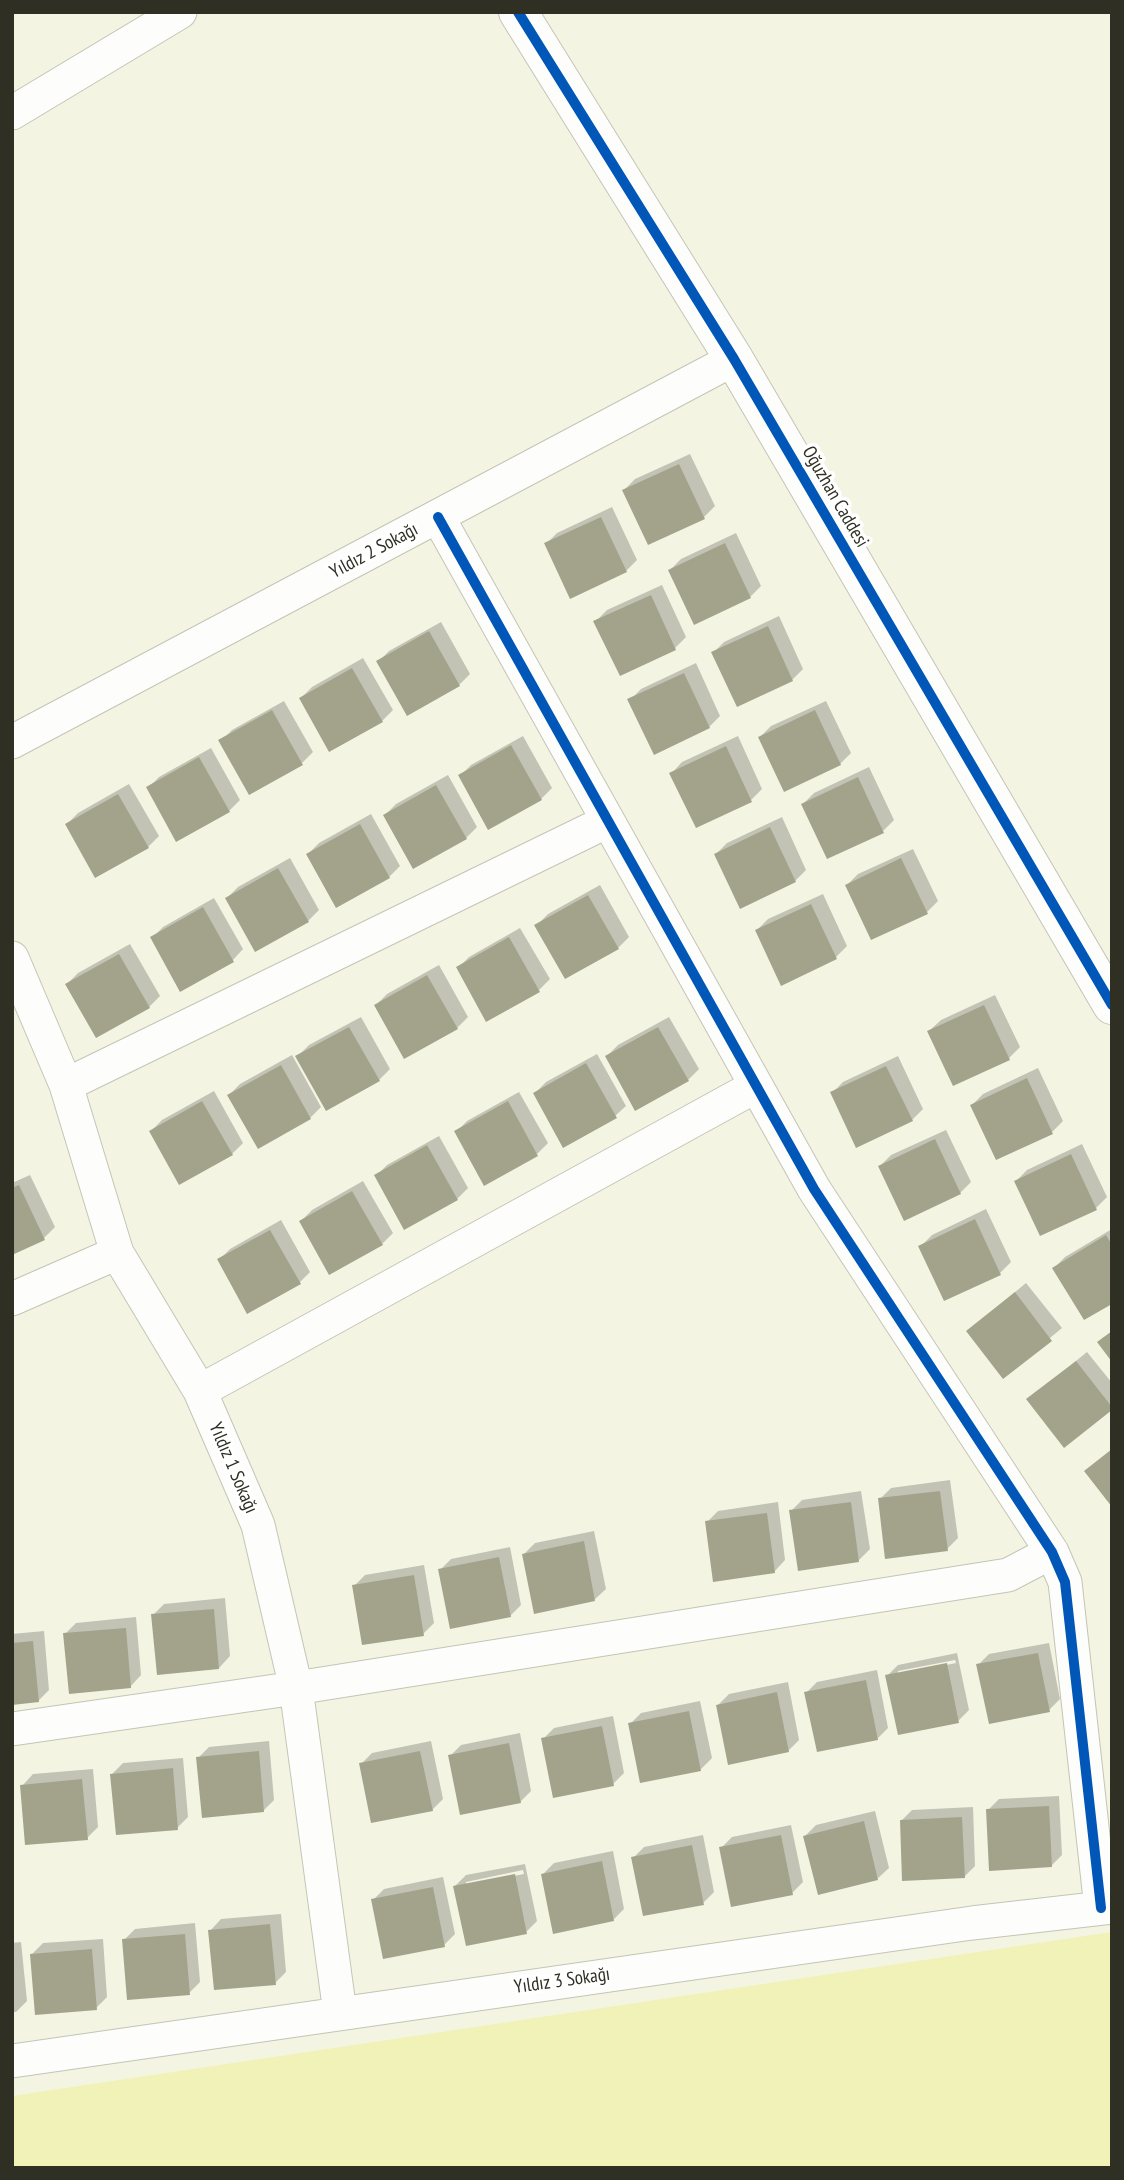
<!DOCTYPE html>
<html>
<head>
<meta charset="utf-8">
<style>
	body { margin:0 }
	#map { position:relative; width:1124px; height:2180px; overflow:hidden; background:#f3f4e2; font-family:"PT Sans Narrow",sans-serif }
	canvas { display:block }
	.frame { position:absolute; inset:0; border:14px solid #2f2f23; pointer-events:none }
</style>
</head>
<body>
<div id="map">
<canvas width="1124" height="2180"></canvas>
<div class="frame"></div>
</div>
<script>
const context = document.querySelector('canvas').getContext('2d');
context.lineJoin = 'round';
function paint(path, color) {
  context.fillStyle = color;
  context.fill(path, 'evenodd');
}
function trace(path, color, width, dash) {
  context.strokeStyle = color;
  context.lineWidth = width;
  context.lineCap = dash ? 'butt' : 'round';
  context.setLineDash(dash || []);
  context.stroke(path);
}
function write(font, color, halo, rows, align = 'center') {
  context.font = font + ' "PT Sans Narrow",sans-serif';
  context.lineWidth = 7;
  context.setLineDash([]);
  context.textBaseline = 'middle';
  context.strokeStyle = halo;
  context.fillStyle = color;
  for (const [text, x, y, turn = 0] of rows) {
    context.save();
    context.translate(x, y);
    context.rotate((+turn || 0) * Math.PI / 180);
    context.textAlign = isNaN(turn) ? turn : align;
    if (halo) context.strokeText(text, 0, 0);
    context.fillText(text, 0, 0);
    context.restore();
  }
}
paint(new Path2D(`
	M1112 1932V2168H12V2096Z`), '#f1f2b7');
paint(new Path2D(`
	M690 454 715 506 704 517 624 490 635 479Z
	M612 507 637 560 626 571 546 544 557 533Z
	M736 533 761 586 750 597 670 570 681 559Z
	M662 585 686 637 675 648 621 674 596 621 607 610Z
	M779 616 803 669 792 680 738 705 713 653 724 642Z
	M441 622 470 674 459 685 378 662 389 651Z
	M363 658 393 710 382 721 301 698 312 687Z
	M696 663 720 716 709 727 655 753 630 700 641 689Z
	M284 701 313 752 302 763 221 741 232 730Z
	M826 701 851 753 840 764 760 737 771 726Z
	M523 736 552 788 541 799 460 776 471 765Z
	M738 736 762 789 751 800 697 826 672 773 682 762Z
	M211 748 240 800 229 811 148 788 159 777Z
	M869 767 894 820 883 831 803 804 814 793Z
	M448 775 477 827 466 838 385 815 396 804Z
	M129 784 159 836 148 847 67 824 78 813Z
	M371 814 400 866 389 877 308 854 319 843Z
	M782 817 806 870 795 881 716 854 727 843Z
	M913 849 938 901 927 912 847 885 858 874Z
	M290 858 319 910 308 921 227 898 238 887Z
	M600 885 629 937 618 948 537 925 548 914Z
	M823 894 847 946 836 957 782 983 757 930 768 919Z
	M214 898 243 949 233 960 152 938 163 927Z
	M520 928 550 979 539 990 458 968 469 957Z
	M130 944 160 996 149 1007 67 984 78 973Z
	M439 965 468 1017 457 1028 376 1005 387 994Z
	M995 995 1020 1047 1009 1058 929 1031 941 1020Z
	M361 1017 390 1069 379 1080 298 1056 309 1045Z
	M669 1017 699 1069 688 1080 607 1056 618 1045Z
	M597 1054 626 1106 615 1116 535 1093 546 1082Z
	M292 1055 321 1107 310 1118 229 1095 240 1084Z
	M898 1056 923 1109 912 1120 832 1093 843 1082Z
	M1038 1068 1063 1121 1052 1132 972 1105 983 1094Z
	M214 1091 243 1143 232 1154 151 1131 162 1120Z
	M519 1092 548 1143 537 1154 485 1183 456 1132 467 1121Z
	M946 1130 971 1182 960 1193 880 1166 891 1155Z
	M439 1136 468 1188 457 1199 376 1176 387 1165Z
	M1082 1144 1107 1197 1096 1208 1016 1181 1027 1170Z
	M30 1175 55 1227 44 1238 12 1253V1183Z
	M363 1181 393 1233 382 1244 301 1221 312 1210Z
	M986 1209 1011 1262 1000 1273 921 1246 932 1235Z
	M281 1220 310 1272 299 1283 219 1260 230 1249Z
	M1112 1229V1301L1054 1268 1065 1257Z
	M1026 1283 1062 1328 1003 1377 968 1331Z
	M1087 1352 1112 1383V1408L1028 1400Z
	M950 1480 958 1538 947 1549 880 1499 891 1488Z
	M861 1491 870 1549 859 1560 791 1511 802 1500Z
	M778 1502 785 1560 774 1572 707 1522 718 1511Z
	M594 1531 606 1589 594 1600 524 1554 535 1543Z
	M510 1547 521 1605 510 1616 440 1570 451 1559Z
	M424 1565 434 1623 423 1634 354 1586 365 1575Z
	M225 1598 230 1656 219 1668 153 1615 164 1604Z
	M136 1617 141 1675 130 1687 65 1634 76 1623Z
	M44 1631 49 1690 38 1701 12 1703V1634Z
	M1049 1643 1060 1699 1049 1710 978 1665 989 1654Z
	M957 1653 969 1710 958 1721 887 1676 898 1665ZM955 1660 956 1663 898 1675V1671Z
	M877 1670 888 1728 877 1739 806 1693 817 1682Z
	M788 1682 799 1740 788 1751 718 1705 729 1694Z
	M700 1701 712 1758 701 1769 630 1724 641 1713Z
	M613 1716 624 1773 613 1784 543 1739 554 1728Z
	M520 1733 531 1791 520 1802 450 1756 461 1745Z
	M269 1741 274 1800 263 1811 198 1758 209 1747Z
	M431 1741 443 1799 432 1810 361 1764 372 1753Z
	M183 1758 188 1817 177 1828 112 1774 123 1763Z
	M93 1769 98 1827 87 1838 22 1786 33 1774Z
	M1059 1796 1062 1855 1051 1866 988 1810 999 1799Z
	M973 1807 975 1866 964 1877 901 1821 912 1810Z
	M875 1811 889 1868 877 1879 805 1836 816 1825Z
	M791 1825 803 1882 792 1893 721 1848 732 1837Z
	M703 1835 714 1892 703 1903 633 1858 644 1847Z
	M613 1851 624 1909 613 1920 543 1874 554 1863Z
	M525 1864 537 1921 526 1932 455 1886 466 1875ZM523 1870 524 1874 466 1885V1882Z
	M443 1877 455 1934 444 1945 373 1900 384 1889Z
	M281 1914 286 1972 275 1983 210 1931 221 1919Z
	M195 1923 200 1982 189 1993 124 1940 135 1929Z
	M103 1939 107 1997 96 2008 32 1954 43 1943Z
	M21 1942 27 2001 16 2012H12V1943Z`), '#0003');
paint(new Path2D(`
	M679 464 705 519 648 545 622 490Z
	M601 517 627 572 570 599 544 543Z
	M725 543 751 598 694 625 668 570Z
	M651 595 676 650 620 676 593 621Z
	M768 626 793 681 737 707 711 652Z
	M429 631 460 686 407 716 376 661Z
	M352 668 383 722 329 752 299 698Z
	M684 673 710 728 654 755 627 699Z
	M272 710 303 765 249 795 218 740Z
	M815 710 841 765 784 792 758 737Z
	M511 745 542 800 488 830 458 775Z
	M726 746 752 802 696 828 669 773Z
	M199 757 230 812 176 842 146 787Z
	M858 777 884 833 827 859 801 804Z
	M436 785 467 839 413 869 383 815Z
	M118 794 149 848 95 878 65 824Z
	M360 824 390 878 336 908 306 854Z
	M770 827 796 882 740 909 714 854Z
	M901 858 928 914 871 940 845 885Z
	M278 868 309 922 255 952 225 898Z
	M588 895 619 949 565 979 534 925Z
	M811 904 837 959 781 986 755 930Z
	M203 907 234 962 180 992 150 937Z
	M509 937 540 992 486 1022 456 967Z
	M119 954 150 1008 96 1038 65 984Z
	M427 975 458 1029 404 1059 374 1005Z
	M984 1005 1010 1060 953 1086 927 1031Z
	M349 1027 380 1081 326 1111 295 1056Z
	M658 1027 689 1081 635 1111 605 1056Z
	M586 1063 617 1118 563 1148 533 1093Z
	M281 1065 311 1119 258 1149 227 1095Z
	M886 1066 913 1121 856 1148 830 1092Z
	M1027 1078 1053 1134 996 1160 970 1105Z
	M202 1101 233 1155 179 1185 149 1131Z
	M508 1101 538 1156 484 1186 454 1131Z
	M935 1139 961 1194 904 1221 878 1166Z
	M427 1145 458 1200 404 1230 374 1175Z
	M1071 1154 1097 1210 1040 1236 1014 1181Z
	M19 1185 45 1240 12 1255V1188Z
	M352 1191 383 1245 329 1275 299 1221Z
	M975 1219 1001 1275 944 1301 918 1246Z
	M270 1230 301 1284 247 1314 217 1259Z
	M1106 1235 1112 1245V1304L1084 1320 1052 1268Z
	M1015 1292 1052 1341 1003 1379 966 1331Z
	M1112 1331V1362L1097 1342Z
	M1076 1361 1112 1407V1410L1064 1448 1026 1399Z
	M1112 1449V1507L1084 1471Z
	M940 1491 948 1551 885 1559 878 1498Z
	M851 1502 859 1562 798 1571 789 1510Z
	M767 1513 775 1573 713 1582 705 1521Z
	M584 1541 595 1601 534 1614 522 1554Z
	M499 1557 511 1617 450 1629 438 1569Z
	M414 1575 424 1636 362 1645 352 1585Z
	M214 1609 219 1669 157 1675 151 1614Z
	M126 1628 131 1688 69 1694 63 1633Z
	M33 1641 39 1702 12 1705V1643Z
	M1038 1653 1050 1712 989 1724 976 1664Z
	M947 1663 959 1723 898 1735 885 1675Z
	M866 1680 878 1740 817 1752 804 1692Z
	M777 1692 789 1752 728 1765 716 1705Z
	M689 1711 701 1771 640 1783 628 1723Z
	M602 1726 614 1786 553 1798 541 1738Z
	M509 1743 521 1803 460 1815 448 1755Z
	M259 1751 264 1812 202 1818 196 1757Z
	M420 1751 433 1811 371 1823 359 1763Z
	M173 1768 178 1830 116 1835 110 1774Z
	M82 1779 88 1840 25 1845 20 1785Z
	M1049 1806 1052 1867 989 1871 986 1809Z
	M962 1817 965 1878 902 1881 900 1820Z
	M864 1821 878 1880 818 1895 803 1836Z
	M781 1835 793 1895 731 1907 719 1847Z
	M692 1845 704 1905 643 1916 631 1857Z
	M602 1861 614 1921 553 1934 541 1874Z
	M515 1874 527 1934 466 1946 453 1886Z
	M433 1887 445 1947 383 1959 371 1899Z
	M270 1924 276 1985 214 1990 208 1930Z
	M185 1934 190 1995 127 2000 122 1939Z
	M92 1949 97 2010 35 2015 30 1954Z`), '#a3a38c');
const minor = new Path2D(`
	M12 113 180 12
	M438 517 814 1189 1052 1552 1065 1582 1101 1908
	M12 742 734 359
	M12 958 66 1085 117 1253 200 1391 258 1525 296 1688 340 2013
	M66 1085 608 821
	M12 1299 117 1253
	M200 1391 756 1086
	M12 1729 296 1688 1008 1575 1052 1552
	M12 2061 972 1923 1112 1907`);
const tertiary = new Path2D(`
	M518 12 734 359 1112 1005`);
trace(minor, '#c4c5b7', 35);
trace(tertiary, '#c4c5b7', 40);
trace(minor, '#fdfdfb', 33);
trace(tertiary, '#fdfdfb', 38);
trace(new Path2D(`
	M518 12 734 359 1112 1005
	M438 517 814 1189 1052 1552 1065 1582 1101 1908`), '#0057b8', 10);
write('19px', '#2f2f23', '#fff', [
	["Oğuzhan Caddesi",835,497,60],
	["Yıldız 2 Sokağı",374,551,-28],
	["Yıldız 1 Sokağı",233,1468,67],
	["Yıldız 3 Sokağı",562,1981,-8]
]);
</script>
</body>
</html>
